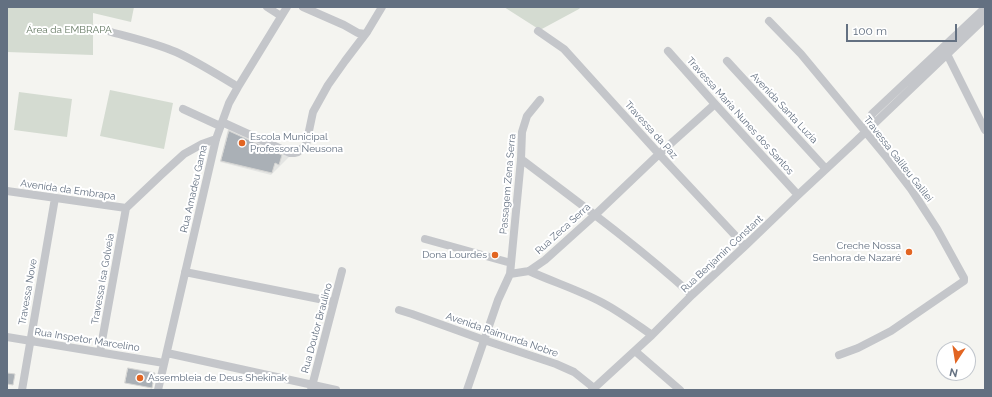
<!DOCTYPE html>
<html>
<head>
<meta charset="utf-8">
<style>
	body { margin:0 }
	#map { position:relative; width:992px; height:397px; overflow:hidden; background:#f4f4f0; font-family:Raleway,sans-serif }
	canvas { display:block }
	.frame { position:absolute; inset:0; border:8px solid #637081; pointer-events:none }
	.north { position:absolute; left:936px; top:341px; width:40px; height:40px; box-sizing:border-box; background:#fff; border:1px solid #c1c6cd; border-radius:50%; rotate:192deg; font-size:11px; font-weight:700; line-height:16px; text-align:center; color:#637081 }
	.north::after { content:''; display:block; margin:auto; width:14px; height:18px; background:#e26522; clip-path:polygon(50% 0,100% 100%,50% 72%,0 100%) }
	.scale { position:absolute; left:846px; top:24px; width:111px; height:18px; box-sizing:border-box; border:2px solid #637081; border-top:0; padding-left:5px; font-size:12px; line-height:14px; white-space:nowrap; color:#637081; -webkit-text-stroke:3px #fff; paint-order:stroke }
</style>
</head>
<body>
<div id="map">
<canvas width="992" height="397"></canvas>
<div class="frame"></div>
<div class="north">N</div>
<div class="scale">100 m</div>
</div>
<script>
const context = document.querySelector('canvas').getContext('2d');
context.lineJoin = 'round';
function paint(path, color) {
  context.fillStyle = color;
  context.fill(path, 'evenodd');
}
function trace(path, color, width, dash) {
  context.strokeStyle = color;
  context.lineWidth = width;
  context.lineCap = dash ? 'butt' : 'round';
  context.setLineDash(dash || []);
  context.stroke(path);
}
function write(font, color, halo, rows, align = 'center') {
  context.font = font + ' Raleway,sans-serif';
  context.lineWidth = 4;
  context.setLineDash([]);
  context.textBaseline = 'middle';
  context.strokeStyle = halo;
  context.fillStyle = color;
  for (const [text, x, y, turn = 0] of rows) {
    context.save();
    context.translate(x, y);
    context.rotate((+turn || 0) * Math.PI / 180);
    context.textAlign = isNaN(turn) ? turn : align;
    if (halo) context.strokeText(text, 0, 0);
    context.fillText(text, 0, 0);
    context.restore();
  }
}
paint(new Path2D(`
	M228 129 289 157 271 175 220 162Z`), '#e4e5e3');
paint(new Path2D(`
	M7 7H134L131 22 93 13V55L7 52Z
	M504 7H581L579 9 540 30Z
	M110 90 173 103 164 149 100 136Z
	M19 92 72 99 67 137 14 130Z`), '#d4dbd1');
const building = new Path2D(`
	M229 131 282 155 279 165 275 163 272 173 221 161Z
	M128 368 155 373 152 388 125 383Z
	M7 373 15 374 13 385 7 384Z`);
paint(building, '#aab0b6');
trace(building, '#d5d5d3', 1);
trace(new Path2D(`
	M267 7 281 16
	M303 7 344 25 358 33 365 34 367 32
	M769 21 801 54 888 159 911 189 937 229 964 278V281L961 283 891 331 858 348 839 355
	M538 31 564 49 659 154 745 246
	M111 32C133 38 155 43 176 52 198 62 218 75 238 87
	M668 51 715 104 798 195
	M945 51 947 54 985 130
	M727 61 826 169
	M183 109 220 126
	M222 122 290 153H294L298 152 306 145 313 112 328 85 345 61 367 32 382 7
	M866 129 872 114 985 8
	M521 159C579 203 638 246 692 295
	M7 191 126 208
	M126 208 162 174 184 154 202 144 216 139
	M425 239 511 263
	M529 271C553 282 579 290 603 303 620 312 636 324 652 335
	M185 272 334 302
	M510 274 521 159 522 132 527 116 540 100
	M399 310 412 314 484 340 556 364 574 372 594 388
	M7 337 164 363
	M635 351 680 390
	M100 352 126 208
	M167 353 336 390
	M22 390 55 198
	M158 390 216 139 229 103 238 87 287 7
	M311 390 342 271
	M467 390 498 300 510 274 529 271 545 260 595 215 659 154 715 104
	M592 390 652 335 692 295 745 246 798 195 854 143 985 18`), '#c4c6ca', 8);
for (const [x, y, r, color] of [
	[242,143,4,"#e26522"],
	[909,252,4,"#e26522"],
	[495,255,4,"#e26522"],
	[140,378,4,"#e26522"]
]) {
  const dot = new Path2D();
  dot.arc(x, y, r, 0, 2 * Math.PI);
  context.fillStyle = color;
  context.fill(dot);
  trace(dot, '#fff', 1.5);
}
write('10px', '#647862', '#fff', [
	["Área da EMBRAPA",69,30]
]);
write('10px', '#637081', '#fff', [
	["Avenida Santa Luzia",784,108,47],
	["Travessa Maria Nunes dos Santos",740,116,48],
	["Travessa da Paz",651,130,48],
	["Travessa Galileu Galilei",898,159,52],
	["Passagem Zena Serra",508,184,-85],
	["Rua Amadeu Gama",194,189,-77],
	["Avenida da Embrapa",68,190,8],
	["Rua Zeca Serra",563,229,-42],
	["Rua Benjamin Constant",722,254,-43],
	["Travessa Isa Golveia",103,279,-80],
	["Travessa Nove",28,292,-80],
	["Rua Doutor Braulino",317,328,-75],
	["Avenida Raimunda Nobre",502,335,19],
	["Rua Inspetor Marcelino",87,340,9]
]);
write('10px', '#637081', '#fff', [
	["Escola Municipal",250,137],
	["Professora Neusona",250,149],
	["Creche Nossa",901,246,"right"],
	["Senhora de Nazaré",901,258,"right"],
	["Dona Lourdes",487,255,"right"],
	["Assembleia de Deus Shekinak",148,378]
], 'left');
</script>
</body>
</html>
